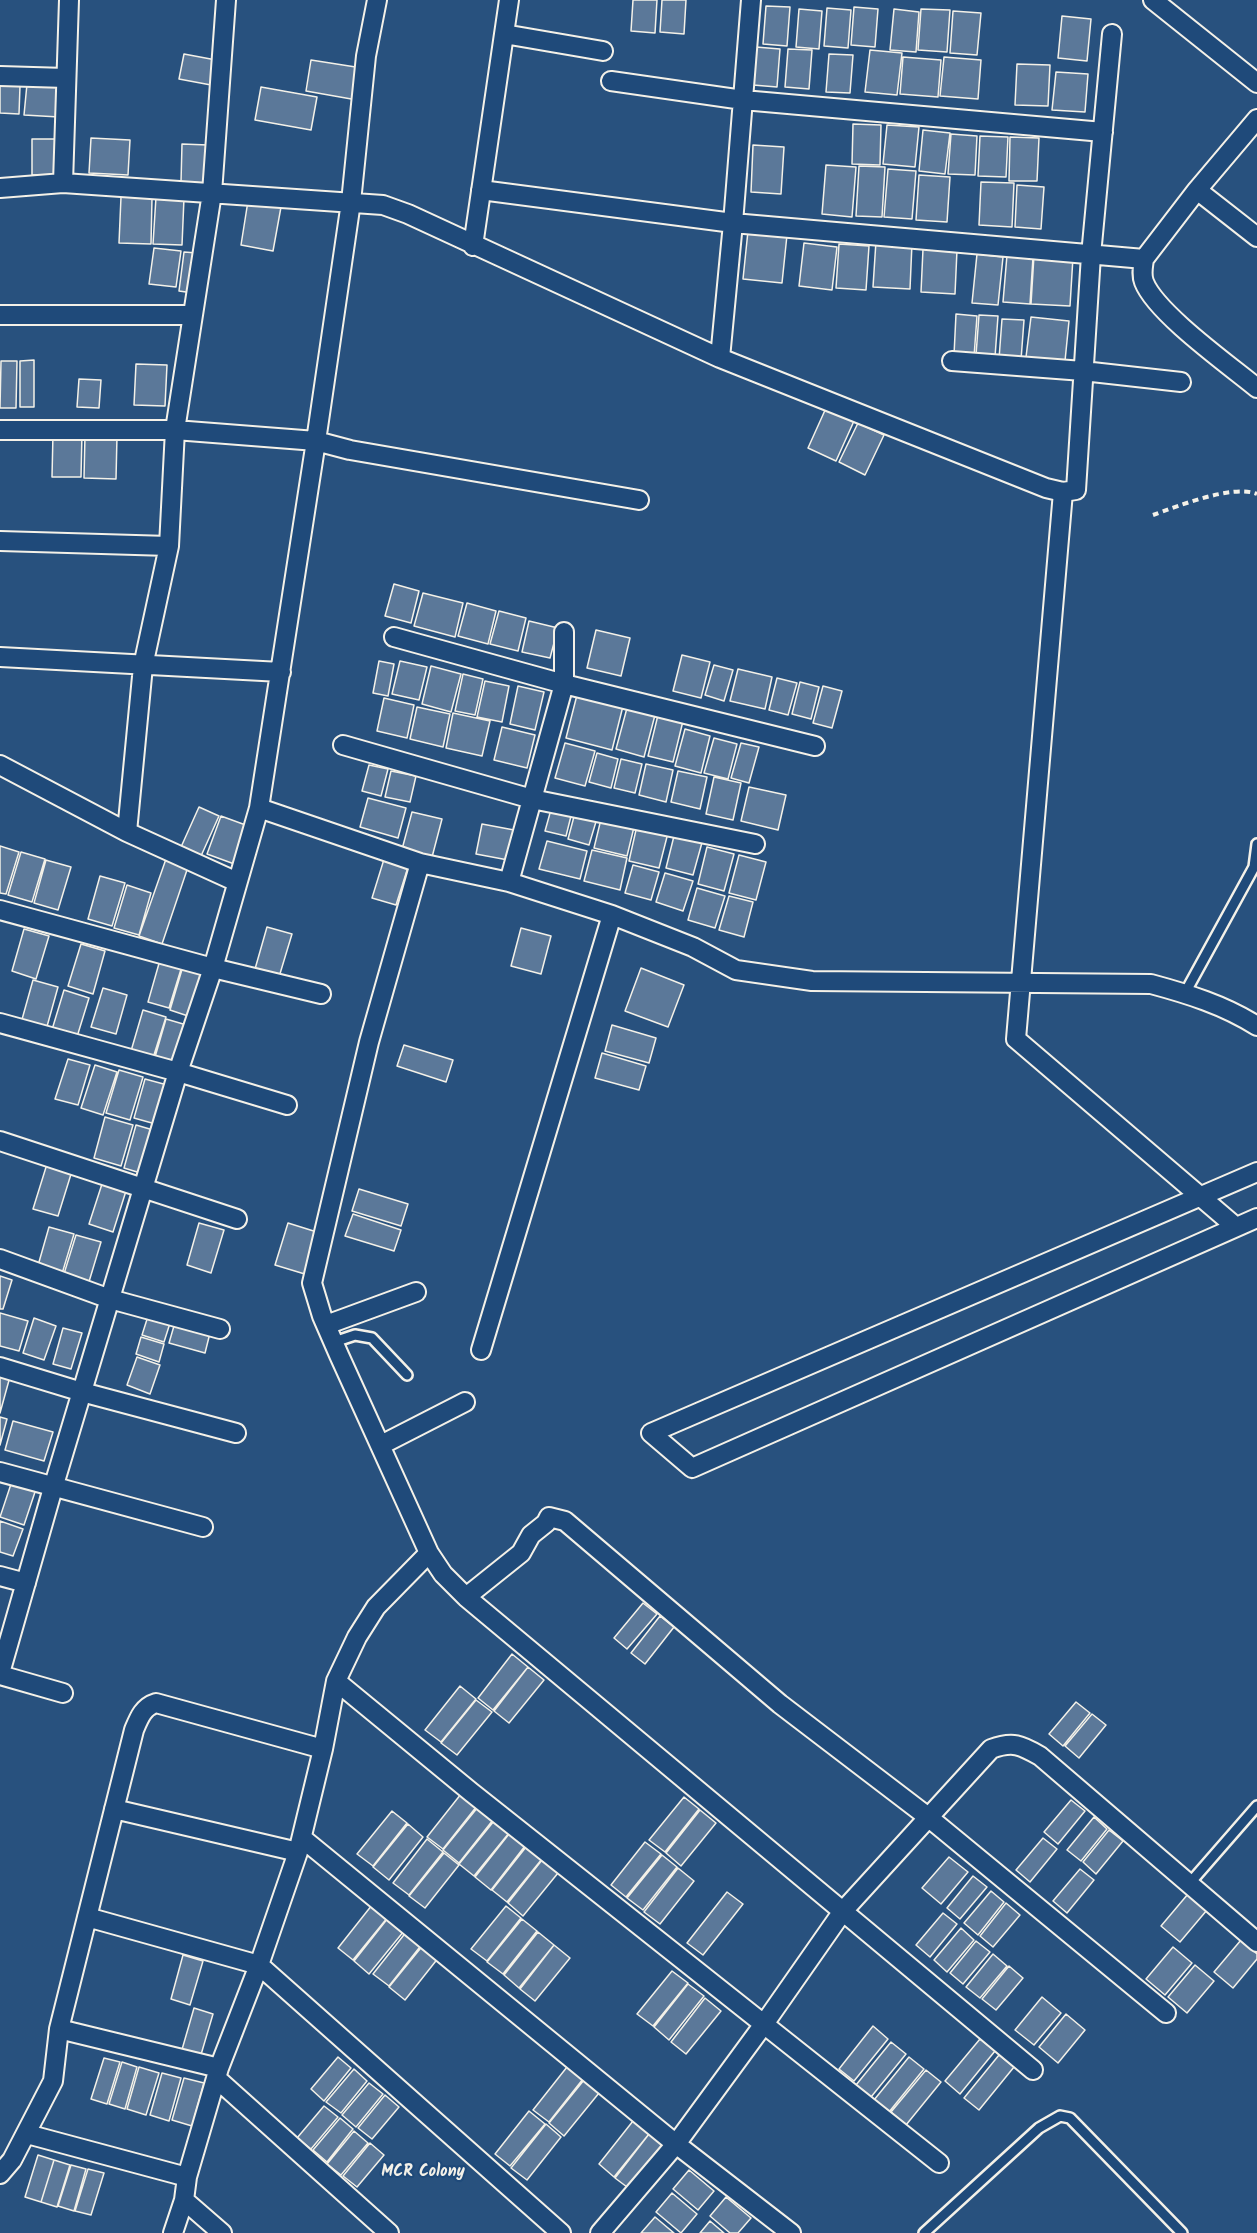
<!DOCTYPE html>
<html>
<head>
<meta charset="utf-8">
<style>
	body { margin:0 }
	canvas { display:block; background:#28517e }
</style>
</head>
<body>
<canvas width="1257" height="2233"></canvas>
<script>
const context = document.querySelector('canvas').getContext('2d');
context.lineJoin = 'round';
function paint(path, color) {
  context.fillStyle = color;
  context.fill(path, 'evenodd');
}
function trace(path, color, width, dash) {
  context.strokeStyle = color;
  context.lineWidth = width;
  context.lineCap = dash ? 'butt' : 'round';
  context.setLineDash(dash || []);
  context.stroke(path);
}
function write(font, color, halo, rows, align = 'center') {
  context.font = font + ' Kalam,sans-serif';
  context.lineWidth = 4.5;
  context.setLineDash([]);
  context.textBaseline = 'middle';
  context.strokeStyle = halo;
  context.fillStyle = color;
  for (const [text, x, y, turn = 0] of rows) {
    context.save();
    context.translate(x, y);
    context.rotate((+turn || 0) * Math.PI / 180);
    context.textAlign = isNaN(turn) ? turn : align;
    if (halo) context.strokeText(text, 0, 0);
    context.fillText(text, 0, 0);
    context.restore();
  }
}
const building = new Path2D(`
	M633 0H657L655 33 631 31Z
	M662 0H686L684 34 660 32Z
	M766 6 790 7 787 46 763 44Z
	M854 7 878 9 875 47 851 45Z
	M827 8 851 10 848 48 824 46Z
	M799 9 822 11 819 49 796 47Z
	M894 9 919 12 916 52 890 50Z
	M921 9 950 10 947 52 918 50Z
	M953 11 981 13 977 55 950 53Z
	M1062 16 1091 19 1087 61 1058 58Z
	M756 47 780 49 777 87 753 85Z
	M788 49 812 50 809 89 785 87Z
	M870 50 902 53 897 95 865 92Z
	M184 54 216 60 211 85 179 79Z
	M829 54 853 55 850 93 826 92Z
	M903 57 941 60 938 97 900 94Z
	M944 57 981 60 978 99 940 96Z
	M311 60 362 68 357 100 306 91Z
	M1017 64 1050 65 1048 106 1015 105Z
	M1056 72 1088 74 1085 112 1052 110Z
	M27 84 60 86 59 117 24 115Z
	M0 85 20 86 19 114 0 113Z
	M261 87 317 97 311 130 255 120Z
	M853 124 881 125 880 165 852 164Z
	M887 125 919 127 915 167 883 164Z
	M923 130 950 133 945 174 919 171Z
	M951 134 977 136 975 175 948 174Z
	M980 136 1008 137 1006 177 978 176Z
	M1010 137 1039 138 1037 181H1009Z
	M91 138 130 140 128 175 89 173Z
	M32 139H57L58 175H32Z
	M182 144 208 145 206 183 181 182Z
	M753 145 784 147 781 194 751 192Z
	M826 165 856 167 852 217 822 214Z
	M859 166 885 167 882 217 856 216Z
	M888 169 916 171 912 219 884 217Z
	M919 175 950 177 947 222 916 220Z
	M981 182 1014 183 1012 227 979 225Z
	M1017 185 1044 187 1041 229 1015 227Z
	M121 197 152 198 151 244 119 243Z
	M156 197 184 198 182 245 153 244Z
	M248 201 281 207 273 251 241 245Z
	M748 231 787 235 782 283 743 279Z
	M876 241 912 243 910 289 873 287Z
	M804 243 837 247 832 290 799 286Z
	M839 244 869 246 866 290 836 288Z
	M154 248 181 251 176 287 149 284Z
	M923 249 957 250 955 294 921 292Z
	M184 252 197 253 193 293 179 291Z
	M977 254 1003 257 998 305 972 303Z
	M1007 255 1033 257 1030 304 1003 302Z
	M1034 255 1073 257 1070 306 1031 304Z
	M956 314 977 316 974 357 954 355Z
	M979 315 998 316 995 357 976 355Z
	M1031 317 1069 321 1065 361 1026 357Z
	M1002 319 1024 320 1021 360 999 359Z
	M34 360V407H20V361Z
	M1 361H17L16 408H0Z
	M136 364 167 365 165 406 134 405Z
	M79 379 101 380 99 408 77 407Z
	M826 408 854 421 836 461 808 448Z
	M858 423 884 435 865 475 839 462Z
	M53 433H82L81 477H52Z
	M85 435 117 436 116 479 84 478Z
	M394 584 419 591 411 623 385 616Z
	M423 593 463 603 455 637 414 626Z
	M467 603 496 611 488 644 458 636Z
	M499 611 526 618 518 651 490 644Z
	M529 621 558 628 550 658 522 652Z
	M596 630 630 638 621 676 587 668Z
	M682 655 710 662 701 698 673 691Z
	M379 661 394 664 388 696 373 693Z
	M400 661 427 667 419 700 392 694Z
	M714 665 733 670 724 701 705 695Z
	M431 666 461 674 451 712 422 704Z
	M738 669 772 677 765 709 730 701Z
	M463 674 483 679 475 715 455 711Z
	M777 678 797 683 788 715 769 710Z
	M485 681 509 686 502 722 477 717Z
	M800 682 819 687 811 719 792 714Z
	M518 686 544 692 535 730 510 724Z
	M823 686 842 691 832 728 813 723Z
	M577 695 623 706 612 750 566 738Z
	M384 698 414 705 407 738 377 731Z
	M417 707 450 714 443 747 410 739Z
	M627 708 655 715 644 757 616 749Z
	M453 713 490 721 482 756 446 748Z
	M658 715 683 721 673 762 648 756Z
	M502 727 535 735 527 768 494 760Z
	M685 729 710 736 701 773 675 766Z
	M714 738 737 744 728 779 704 773Z
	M565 743 595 751 585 786 555 778Z
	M741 743 759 747 749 783 731 778Z
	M597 753 618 759 611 788 589 782Z
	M621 759 642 764 635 793 614 788Z
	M646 764 673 770 666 802 639 795Z
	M369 765 388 769 381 796 362 791Z
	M391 771 416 776 410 802 385 797Z
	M678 771 707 777 700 809 671 802Z
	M714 777 741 783 733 820 706 814Z
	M749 787 786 795 778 830 741 821Z
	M368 798 406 808 398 838 360 827Z
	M552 806 572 812 566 836 545 831Z
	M199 807 219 816 201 856 181 847Z
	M576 809 598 815 589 845 568 839Z
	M412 812 442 819 431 861 401 853Z
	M602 815 635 823 627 856 594 848Z
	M221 816 251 827 237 865 207 854Z
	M638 821 669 829 659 868 629 861Z
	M482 824 514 830 508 860 476 854Z
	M675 832 703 839 693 875 666 868Z
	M547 841 587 851 580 879 539 869Z
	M0 846 19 852 6 894 0 893Z
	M707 847 734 854 724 891 698 884Z
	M592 850 627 858 620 890 584 881Z
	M21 852 45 859 32 902 8 895Z
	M739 855 766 862 756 900 729 893Z
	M385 856 409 864 396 905 372 898Z
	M166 859 188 867 162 944 139 936Z
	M46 860 71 867 58 910 34 903Z
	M633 865 659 872 651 900 625 893Z
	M665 873 693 881 683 911 656 902Z
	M100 876 125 883 112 926 88 919Z
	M127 885 151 893 139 935 114 928Z
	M697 888 725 896 715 928 688 920Z
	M729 896 753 902 744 937 719 930Z
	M267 927 292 934 279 977 255 969Z
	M521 928 551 936 541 974 511 966Z
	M24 929 49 936 36 979 12 971Z
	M81 944 105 951 93 994 68 986Z
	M160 960 182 966 169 1008 148 1002Z
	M183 966 208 974 194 1018 170 1010Z
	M641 968 684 985 668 1027 625 1011Z
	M33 980 58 987 46 1030 21 1023Z
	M103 988 127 995 116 1034 91 1027Z
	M64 990 89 998 76 1040 51 1033Z
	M143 1010 166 1017 153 1058 131 1051Z
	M166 1019 190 1026 179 1065 155 1057Z
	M612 1025 656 1038 649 1063 605 1051Z
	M404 1045 453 1060 446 1082 397 1066Z
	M602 1053 646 1066 639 1090 595 1078Z
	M68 1059 90 1065 78 1105 55 1099Z
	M95 1065 117 1072 103 1115 81 1108Z
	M119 1070 143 1077 130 1120 106 1113Z
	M145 1079 171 1086 159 1125 134 1118Z
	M105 1117 133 1125 121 1166 94 1158Z
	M136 1125 160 1132 147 1175 124 1168Z
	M47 1164 72 1171 58 1216 33 1209Z
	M102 1184 126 1191 113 1232 89 1224Z
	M359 1189 408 1204 401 1226 352 1211Z
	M353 1214 401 1230 394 1251 345 1236Z
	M199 1223 224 1230 211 1273 187 1265Z
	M288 1223 320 1233 308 1275 275 1265Z
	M49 1227 74 1234 61 1277 37 1269Z
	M76 1235 101 1242 88 1285 63 1277Z
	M0 1276 12 1280 3 1309H0Z
	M0 1313 28 1321 19 1351 0 1346Z
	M149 1313 171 1320 164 1342 142 1335Z
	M34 1318 56 1326 44 1360 23 1353Z
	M176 1319 211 1329 205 1353 169 1343Z
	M63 1328 82 1333 71 1369 53 1364Z
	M141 1337 164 1344 159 1362 136 1354Z
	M137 1357 160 1365 150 1394 127 1385Z
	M0 1370 11 1373 0 1413Z
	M0 1417 7 1419 0 1445Z
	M13 1421 53 1432 44 1461 5 1450Z
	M13 1478 37 1486 24 1525 0 1517Z
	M0 1521 23 1529 13 1556 0 1552Z
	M643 1603 657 1614 627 1649 614 1638Z
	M660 1616 674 1627 645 1664 631 1653Z
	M512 1654 528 1667 493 1710 478 1698Z
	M528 1667 544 1680 509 1723 494 1711Z
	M460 1686 476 1699 441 1742 425 1730Z
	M476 1700 492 1712 457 1755 441 1743Z
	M1076 1702 1090 1713 1063 1746 1049 1734Z
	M1092 1714 1106 1725 1079 1758 1065 1746Z
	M461 1794 477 1806 443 1849 427 1837Z
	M684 1797 699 1809 665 1852 649 1840Z
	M1071 1800 1085 1811 1058 1844 1044 1832Z
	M478 1807 493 1820 459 1863 443 1850Z
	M700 1810 716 1823 681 1866 666 1853Z
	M392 1811 407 1823 373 1866 357 1854Z
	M1094 1817 1107 1829 1081 1861 1067 1850Z
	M494 1821 509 1833 474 1876 459 1864Z
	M408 1824 423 1837 389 1880 373 1867Z
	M1109 1830 1123 1841 1096 1874 1083 1862Z
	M509 1834 525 1846 491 1890 475 1877Z
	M1043 1838 1057 1849 1030 1882 1016 1870Z
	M427 1839 443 1852 409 1895 393 1883Z
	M645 1842 661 1854 626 1897 611 1885Z
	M526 1847 542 1859 507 1902 492 1890Z
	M444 1853 459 1865 425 1908 409 1896Z
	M662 1855 677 1867 643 1910 627 1898Z
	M949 1857 968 1872 941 1904 922 1888Z
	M542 1860 558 1873 523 1916 508 1903Z
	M678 1868 694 1881 660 1924 644 1912Z
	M1080 1869 1094 1880 1067 1913 1053 1901Z
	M973 1876 987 1887 960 1919 947 1908Z
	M991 1891 1004 1902 978 1935 964 1923Z
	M727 1892 743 1904 703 1955 687 1943Z
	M1188 1894 1207 1910 1180 1942 1161 1926Z
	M1006 1903 1020 1915 993 1947 980 1936Z
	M372 1905 388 1917 353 1960 338 1948Z
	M506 1906 521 1918 487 1961 471 1949Z
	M943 1913 957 1924 930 1957 916 1945Z
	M388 1918 404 1931 369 1974 354 1961Z
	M522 1919 537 1931 503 1974 487 1962Z
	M961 1928 974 1940 947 1972 934 1960Z
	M407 1931 423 1943 389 1986 373 1974Z
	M538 1932 554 1945 519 1988 504 1975Z
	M1241 1940 1257 1954V1959L1233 1988 1214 1972Z
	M976 1941 990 1952 963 1984 950 1973Z
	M424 1944 439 1957 405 2000 389 1987Z
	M554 1945 570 1958 535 2001 520 1989Z
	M1173 1947 1192 1963 1165 1995 1146 1979Z
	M993 1954 1007 1966 980 1998 966 1987Z
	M183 1955 203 1961 190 2005 171 1999Z
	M1195 1965 1214 1981 1187 2013 1168 1997Z
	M1009 1966 1023 1978 996 2010 982 1999Z
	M672 1971 688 1983 653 2026 637 2014Z
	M688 1984 704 1996 669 2040 654 2027Z
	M1042 1997 1061 2013 1034 2045 1015 2030Z
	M705 1998 721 2011 686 2054 671 2042Z
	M194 2008 213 2014 200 2058 181 2053Z
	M1066 2014 1085 2030 1058 2063 1039 2047Z
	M873 2026 888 2039 854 2081 839 2069Z
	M980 2039 995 2051 960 2094 945 2081Z
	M891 2042 906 2054 871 2097 856 2085Z
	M999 2055 1014 2067 979 2110 964 2098Z
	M338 2057 351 2068 324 2101 311 2089Z
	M909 2057 924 2069 889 2112 874 2100Z
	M104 2058 120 2062 107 2104 91 2099Z
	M122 2062 137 2067 125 2109 109 2104Z
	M139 2067 159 2073 146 2115 127 2109Z
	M567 2067 583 2079 549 2122 533 2110Z
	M354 2069 367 2081 341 2113 326 2102Z
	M926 2070 941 2082 906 2125 891 2112Z
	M162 2073 181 2078 169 2121 150 2115Z
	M184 2078 204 2083 192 2126 172 2120Z
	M584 2080 599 2093 564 2136 549 2123Z
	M369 2083 383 2094 356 2127 342 2115Z
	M385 2095 399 2107 372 2139 358 2128Z
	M324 2106 338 2117 311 2149 297 2138Z
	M529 2111 545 2124 510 2166 495 2154Z
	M340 2118 353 2129 327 2162 313 2150Z
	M633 2121 649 2134 614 2177 599 2164Z
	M546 2124 561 2137 527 2180 511 2168Z
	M354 2131 368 2143 341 2175 327 2164Z
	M649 2134 665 2147 631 2190 615 2178Z
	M370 2143 384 2155 357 2187 343 2176Z
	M38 2155 54 2160 41 2202 25 2197Z
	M54 2160 70 2165 57 2207 41 2202Z
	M71 2165 86 2169 74 2211 58 2206Z
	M88 2169 104 2173 91 2215 75 2211Z
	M689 2170 714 2191 698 2210 673 2189Z
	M672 2193 697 2214 681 2233 656 2212Z
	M726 2197 751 2218 738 2233H730L710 2216Z
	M655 2217 674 2233H641Z
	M710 2221 724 2233H700Z`);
paint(building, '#5b7899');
trace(building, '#f4f1e8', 1.5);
const lane = new Path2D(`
	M1185 993 1254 867 1257 844
	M334 1342 355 1335 372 1338 407 1375
	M1189 1884 1257 1806
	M924 2233 1039 2128 1060 2116 1070 2118 1182 2233`);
const street = new Path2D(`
	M1153 0 1257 83
	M504 34 603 51
	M0 76 66 78
	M611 81 743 100 1103 132
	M63 183 69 0
	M0 188 63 183 383 205 408 214 720 358 1046 488 1063 492 1076 490 1091 255 1112 34
	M481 190 733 223 1144 259 1197 190 1257 119
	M1197 190 1257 237
	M473 246 509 0
	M1144 259C1143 267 1141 274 1144 282 1156 313 1229 365 1257 388
	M0 315H193
	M720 358 733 223 751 0
	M952 361 1083 371 1181 382
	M0 430H175L316 441 350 450 639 500
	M1063 492 1016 1039 1236 1227
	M0 541 169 546
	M394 637 564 684 815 746
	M0 657 281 672
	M343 745 532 799 755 844
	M0 765 127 832 237 882
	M259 808 420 863 509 882 612 915 693 947 736 970 812 981 1151 984C1188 994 1224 1005 1257 1026
	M127 832 143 666 169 546 175 430 212 193 226 0
	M420 863 369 1042 312 1283 322 1316 339 1355 429 1553 443 1574 466 1597 1033 2070
	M509 882 564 684V632
	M0 910 213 968 321 994
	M0 1023 178 1072 287 1105
	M0 1141 237 1219
	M1257 1172 651 1433 692 1468 1257 1218
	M0 1259 110 1299 220 1329
	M326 1325 416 1292
	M481 1350 612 915
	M0 1367 82 1392 236 1433
	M381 1445 465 1402
	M0 1472 203 1527
	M0 1576 26 1583
	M466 1597 521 1553 531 1535 546 1523 549 1517 565 1521 780 1704 928 1817 1166 2013
	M0 1673 53 1488 178 1072 213 968 259 808 316 441 351 202 366 56 377 0
	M0 1675 63 1693
	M336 1681 471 1792 939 2163
	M114 1809 298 1852
	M302 1838 676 2144 791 2233
	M87 1917 259 1965 561 2233
	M59 2029 219 2068
	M216 2078 389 2233
	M27 2134 187 2177
	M0 2174 12 2160 53 2081 59 2029 134 1730C139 1718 143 1707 156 1703L323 1749
	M184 2200 222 2233
	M173 2233 184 2200 187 2177 219 2068 259 1965 298 1852 323 1749 336 1681 357 1637 376 1607 429 1553
	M600 2233 676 2144 764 2024 843 1911 991 1749C1013 1741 1021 1745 1040 1756L1257 1942`);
trace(lane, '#f4f1e8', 14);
trace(street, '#f4f1e8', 22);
trace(new Path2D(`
	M1153 515C1178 506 1233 484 1257 494`), '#f4f1e8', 4, [6, 4.5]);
trace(lane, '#1f4a7a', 9);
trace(street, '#1f4a7a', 18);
write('bold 16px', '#f4f1e8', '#1f4a7a', [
	["MCR Colony",423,2173]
]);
</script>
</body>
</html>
